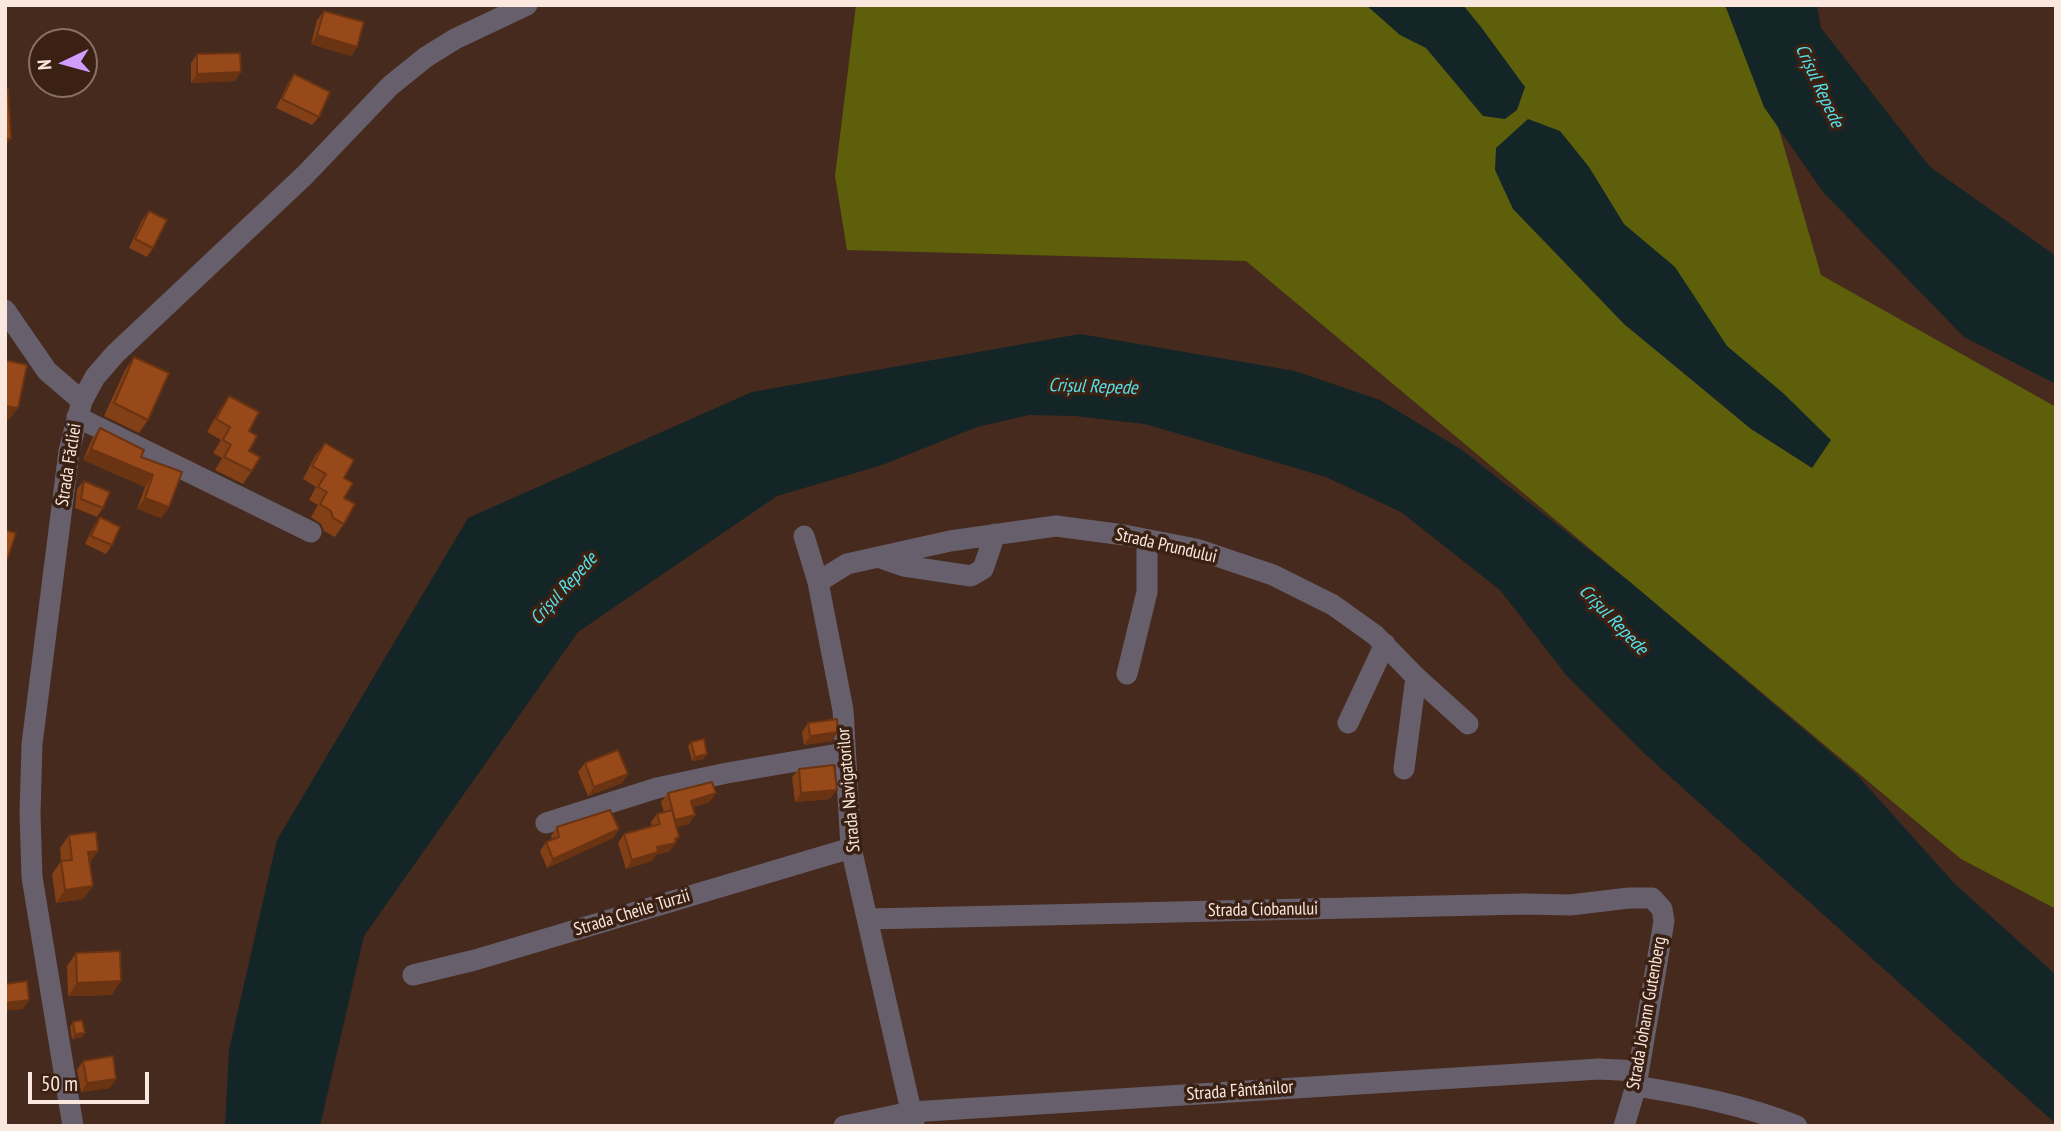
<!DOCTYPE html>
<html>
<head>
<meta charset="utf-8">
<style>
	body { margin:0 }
	#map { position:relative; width:2061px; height:1131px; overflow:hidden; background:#452a1d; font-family:"PT Sans Narrow",sans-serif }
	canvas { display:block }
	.frame { position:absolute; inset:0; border:7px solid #fae8df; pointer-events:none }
	.north { position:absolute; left:28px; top:28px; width:70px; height:70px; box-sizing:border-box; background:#3b2113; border:2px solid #877165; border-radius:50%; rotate:265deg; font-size:19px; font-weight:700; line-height:28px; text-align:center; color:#fae8df }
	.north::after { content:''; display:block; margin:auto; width:24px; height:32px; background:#d09dff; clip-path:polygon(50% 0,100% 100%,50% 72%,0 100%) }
	.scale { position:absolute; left:28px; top:1072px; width:121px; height:32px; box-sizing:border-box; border:4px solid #fae8df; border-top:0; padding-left:9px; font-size:21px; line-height:24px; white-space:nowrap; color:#fae8df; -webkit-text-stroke:5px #3b2113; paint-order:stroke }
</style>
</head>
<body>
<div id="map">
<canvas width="2061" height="1131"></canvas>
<div class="frame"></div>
<div class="north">N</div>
<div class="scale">50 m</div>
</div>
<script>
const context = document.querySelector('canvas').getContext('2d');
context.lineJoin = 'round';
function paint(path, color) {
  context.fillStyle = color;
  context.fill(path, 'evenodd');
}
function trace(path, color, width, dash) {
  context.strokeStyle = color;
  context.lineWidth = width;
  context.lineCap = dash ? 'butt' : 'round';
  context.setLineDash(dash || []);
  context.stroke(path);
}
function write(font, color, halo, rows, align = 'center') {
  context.font = font + ' "PT Sans Narrow",sans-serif';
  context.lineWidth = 7;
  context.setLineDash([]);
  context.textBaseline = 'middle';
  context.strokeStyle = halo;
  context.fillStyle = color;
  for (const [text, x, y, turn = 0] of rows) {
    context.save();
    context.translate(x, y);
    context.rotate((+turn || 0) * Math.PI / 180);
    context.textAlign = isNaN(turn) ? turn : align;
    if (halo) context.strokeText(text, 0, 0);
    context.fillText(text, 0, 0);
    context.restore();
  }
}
paint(new Path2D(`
	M856 5H1743L1821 275 2056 407V909L1961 859 1246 261 847 250 835 176Z`), '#5e5f0b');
paint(new Path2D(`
	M1366 5H1463L1481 27 1525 87 1517 110 1505 119 1483 116 1426 48 1400 35Z
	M1725 5H1817L1821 28 1930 167 2056 256V384L1964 337 1823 192 1764 107Z
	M1528 119 1560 131 1589 167 1624 224 1675 267 1727 346 1783 393 1831 440 1812 468 1751 429 1624 324 1513 209 1495 170 1496 148Z
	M1080 334 1295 371 1380 400 1462 450 1630 582 1857 775 1955 884 2056 975V1124L1645 754 1567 676 1500 590 1401 512 1326 477 1145 424 1075 416 1029 415 977 427 882 465 777 496 578 632 364 936 320 1126H225L229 1050 277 840 468 518 752 392Z`), '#132527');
trace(new Path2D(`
	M5 310 47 371 82 401
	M77 417 311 532
	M804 536 818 582 843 710 851 848 914 1124
	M881 558 904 566 971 576 983 569 995 534
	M818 582 847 564 950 541 1056 526 1124 535 1196 549 1273 575 1333 605 1375 635 1416 677 1468 724
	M1127 674 1147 592V540
	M1348 723 1385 644
	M1404 769 1416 677
	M546 823 657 788 727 773 844 753
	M868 919 1525 904 1570 905 1629 898H1652L1662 909 1664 921 1636 1086 1624 1126
	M413 975 475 960 851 848
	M1636 1086C1691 1095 1745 1105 1797 1126
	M73 1126 32 877 30 814 32 744 69 451 82 401 95 377 115 354 305 175 390 86 426 57 455 39 527 5
	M844 1126 911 1112 1599 1069 1638 1071`), '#67606c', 21);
paint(new Path2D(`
	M324 11 357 47 351 56 311 44 317 20Z
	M197 54 235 81 191 83V63Z
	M294 74 319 117 312 125 276 108 288 83Z
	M149 211 153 248 147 257 129 248 142 220Z
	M134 357 148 420 139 433 104 416 125 370Z
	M229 396 249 431V451L252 471 243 484 215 470 222 458 213 453 221 440 207 432 220 409Z
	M100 428 141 457 169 507 161 518 137 509 145 487 83 460 92 439Z
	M325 443 344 478V524L335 537 324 531 321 524 311 517 318 505 309 500 316 487 303 479 315 456Z
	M84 481 103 508 97 517 75 508 77 489Z
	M100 517 112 545 106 554 85 544 94 526Z
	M808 723 838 732 832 741 804 745 802 732Z
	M691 742 704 759 692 761 688 746Z
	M585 763 628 774 622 783 588 796 578 772Z
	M799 769 830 799 795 802 792 777Z
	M668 793 710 802 693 807 689 824 676 827 679 837 670 851 656 855 652 861 626 869 618 843 624 834 652 826 651 822 657 814 664 812 661 802Z
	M557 827 619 829 613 838 547 868 540 851 546 842 552 840 551 836Z
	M69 835 90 863 93 886 83 899 56 903 52 874 61 861 60 848Z
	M76 953 112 995 68 996 67 966Z
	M73 1022 85 1033 82 1037 72 1039 70 1027Z
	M83 1061 110 1088 81 1092 77 1070Z`), '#833f16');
paint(new Path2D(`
	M317 35 357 47 351 56 311 44Z
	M241 72 235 81 191 83 197 74Z
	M5 139H11L5 146Z
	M5 406 18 408 9 420 5 419Z
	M91 449 153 475 145 487 83 460Z
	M145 498 169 507 161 518 137 509Z
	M838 732 832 741 804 745 810 736Z
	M707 754 704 759 692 761 695 757Z
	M628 774 622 783 588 796 594 787Z
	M837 790 830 799 795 802 801 793Z
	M716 793 710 802 685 810 691 801Z
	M695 815 689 824 669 829 675 820Z
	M619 829 613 838 547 868 553 859Z
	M679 837 670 851 656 855 652 861 626 869 632 860Z
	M98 851 89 864 88 852Z
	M93 886 83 899 56 903 65 890Z
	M121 981 112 995 68 996 77 983Z
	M29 1000 23 1009 5 1011V1003Z
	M85 1033 82 1037 72 1039 75 1034Z
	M116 1079 110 1088 81 1092 87 1083Z`), '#6a3312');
const building = new Path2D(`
	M324 11 364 22 357 47 317 35Z
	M240 53 241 72 197 74V54Z
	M294 74 330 92 319 117 282 99Z
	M8 88 11 139H5V89Z
	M149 211 167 220 153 248 135 239Z
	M134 357 169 373 148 420 114 403Z
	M5 360 27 365 18 408 5 406Z
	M229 396 259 412 249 431 257 436 249 451 260 457 252 471 224 457 231 445 223 440 230 427 216 419Z
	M100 428 144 450 141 457 182 472 169 507 145 498 153 475 91 449Z
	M325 443 354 460 344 478 353 483 344 498 355 504 344 524 333 518 331 511 320 504 327 492 318 487 326 474 312 466Z
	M84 481 110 492 103 508 81 499Z
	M100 517 120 527 112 545 91 536Z
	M5 530 16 533 7 560H5Z
	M837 719 838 732 810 736 808 723Z
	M704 739 707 754 695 757 691 742Z
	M618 750 628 774 594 787 585 763Z
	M834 765 837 790 801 793 799 769Z
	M712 782 716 793 691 801 695 815 675 820 668 793Z
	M610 810 619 829 553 859 546 842 559 837 557 827Z
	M672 810 679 837 675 839 676 843 657 847 658 852 632 860 624 834 660 824 657 814Z
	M96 832 98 851 88 852 93 886 65 890 61 861 72 860 69 835Z
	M120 951 121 981 77 983 76 953Z
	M27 981 29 1000 5 1003V984Z
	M82 1020 85 1033 75 1034 73 1022Z
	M113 1056 116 1079 87 1083 83 1061Z`);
paint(building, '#98491a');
trace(building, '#6a3312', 2);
write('18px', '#fae8df', '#3b2113', [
	["Strada Făcliei",69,465,-81],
	["Strada Prundului",1166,546,13],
	["Strada Navigatorilor",849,790,-95],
	["Strada Ciobanului",1263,910,-1],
	["Strada Cheile Turzii",632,913,-17],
	["Strada Johann Gutenberg",1647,1013,-80],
	["Strada Fântânilor",1240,1091,-4]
]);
write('italic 19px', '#53e1ec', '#3b2113', [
	["Crișul Repede",1819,86,65],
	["Crișul Repede",1093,387,2],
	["Crișul Repede",564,589,-48],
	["Crișul Repede",1613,620,46]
]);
</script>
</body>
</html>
